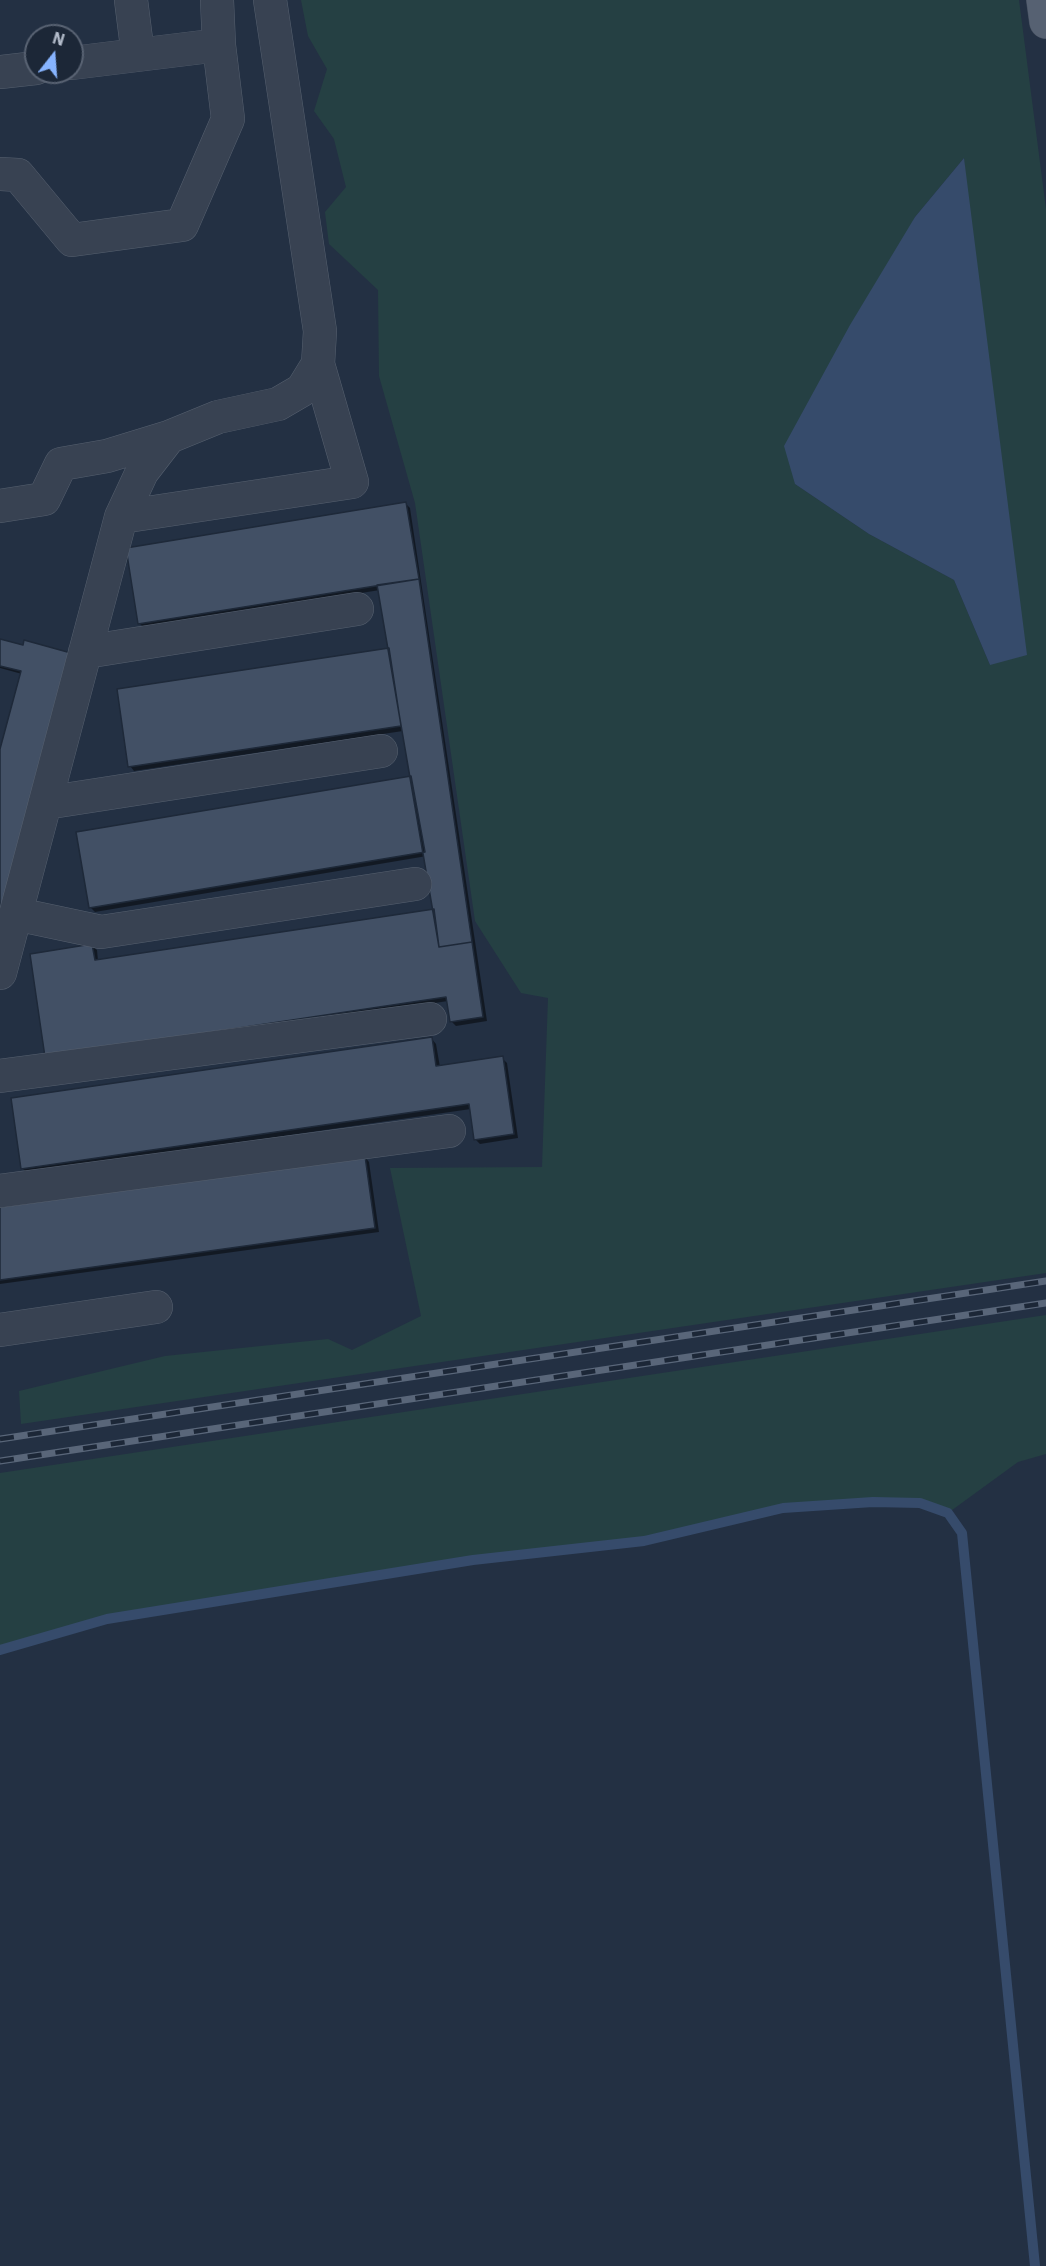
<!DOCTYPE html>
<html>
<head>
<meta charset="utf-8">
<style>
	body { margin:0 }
	#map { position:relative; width:1046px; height:2266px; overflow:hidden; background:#233043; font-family:"IBM Plex Sans",sans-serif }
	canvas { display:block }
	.north { position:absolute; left:24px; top:24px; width:60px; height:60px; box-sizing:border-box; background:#1c2737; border:2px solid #596373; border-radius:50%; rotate:17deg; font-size:16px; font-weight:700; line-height:24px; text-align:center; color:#b4bdcc }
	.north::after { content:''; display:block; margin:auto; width:21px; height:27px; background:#87b4ff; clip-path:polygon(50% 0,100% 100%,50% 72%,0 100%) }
</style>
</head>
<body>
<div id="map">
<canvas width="1046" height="2266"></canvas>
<div class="north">N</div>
</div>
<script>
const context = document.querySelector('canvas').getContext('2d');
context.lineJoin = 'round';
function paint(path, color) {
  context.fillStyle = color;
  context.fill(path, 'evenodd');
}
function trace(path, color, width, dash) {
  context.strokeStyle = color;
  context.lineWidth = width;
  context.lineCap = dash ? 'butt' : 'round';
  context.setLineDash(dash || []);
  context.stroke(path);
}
paint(new Path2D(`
	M301 0H1019L1046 209V1273L21 1424 19 1391 165 1356 328 1339 352 1350 421 1316 390 1168 542 1167 548 998 521 993 475 921 415 503 379 376 378 290 329 244 325 212 346 187 334 139 314 111 327 69 308 36ZM964 158 990 665 954 580 869 534 795 484 915 217Z
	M1046 1315V1454L1018 1462 948 1513 920 1503 873 1502 783 1508 644 1541 473 1560 107 1619 0 1650V1473Z`), '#254043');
paint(new Path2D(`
	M964 158 1027 655 990 665 954 580 869 534 795 484 784 446 850 325 915 217Z`), '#364b6b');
paint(new Path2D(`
	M406 504 410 508 487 1021 456 1026 451 1021 448 1001 52 1061 92 946 97 950 98 961 436 911 427 856 95 912 91 908 78 833 413 777 403 731 134 771 130 766 391 649 380 590 144 628 140 624Z
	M0 643 24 647 0 934V755L22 674 0 668Z
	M432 1039 436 1044 440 1067 502 1058 507 1063 518 1138 480 1144 475 1139 471 1109 27 1173 23 1169Z
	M365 1157 369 1162 379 1232 0 1284V1208Z`), '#0007');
trace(new Path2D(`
	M0 1650 107 1619 473 1560 644 1541 783 1508 873 1502 920 1503 948 1513 962 1533 1035 2266`), '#364b6b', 10);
const building = new Path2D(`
	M406 502 419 579 138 624 126 548Z
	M419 579 472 942 439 947 377 585Z
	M0 639 23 645 24 640 71 653 0 914V749L21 671 0 666Z
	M389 648 401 726 128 767 117 689Z
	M411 776 425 852 89 908 76 832Z
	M434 909 439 947 472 942 483 1017 450 1022 446 997 45 1057 30 954 92 944 95 960Z
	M432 1037 436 1066 503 1056 514 1134 474 1140 469 1104 21 1169 11 1098Z
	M365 1156 375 1228 0 1280V1207Z`);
paint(building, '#425065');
trace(building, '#1e2939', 1.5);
const minor = new Path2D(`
	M131 0 138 55
	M72 63 219 45
	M0 72 36 68
	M0 174 18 175 72 240 182 225 228 119 219 45 217 0
	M0 506 44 499 61 464 107 456 169 437
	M121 517 352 482 318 364
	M85 652 357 609
	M45 803 381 751
	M16 914 101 932 415 884
	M0 973 121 517 142 472 169 437 218 417 278 404 302 390 318 364 320 331 270 0
	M0 1076 430 1019
	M0 1191 449 1131
	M0 1330 156 1307`);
const major = new Path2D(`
	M1043 0 1046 22`);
trace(minor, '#56606f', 34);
trace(major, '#414b5b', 34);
trace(minor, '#384252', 33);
trace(major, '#566172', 33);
const rail = new Path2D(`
	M0 1439 1046 1281
	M0 1461 1046 1303`);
trace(rail, '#596679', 7);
trace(rail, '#1c2737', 4.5, [14]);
</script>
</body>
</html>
